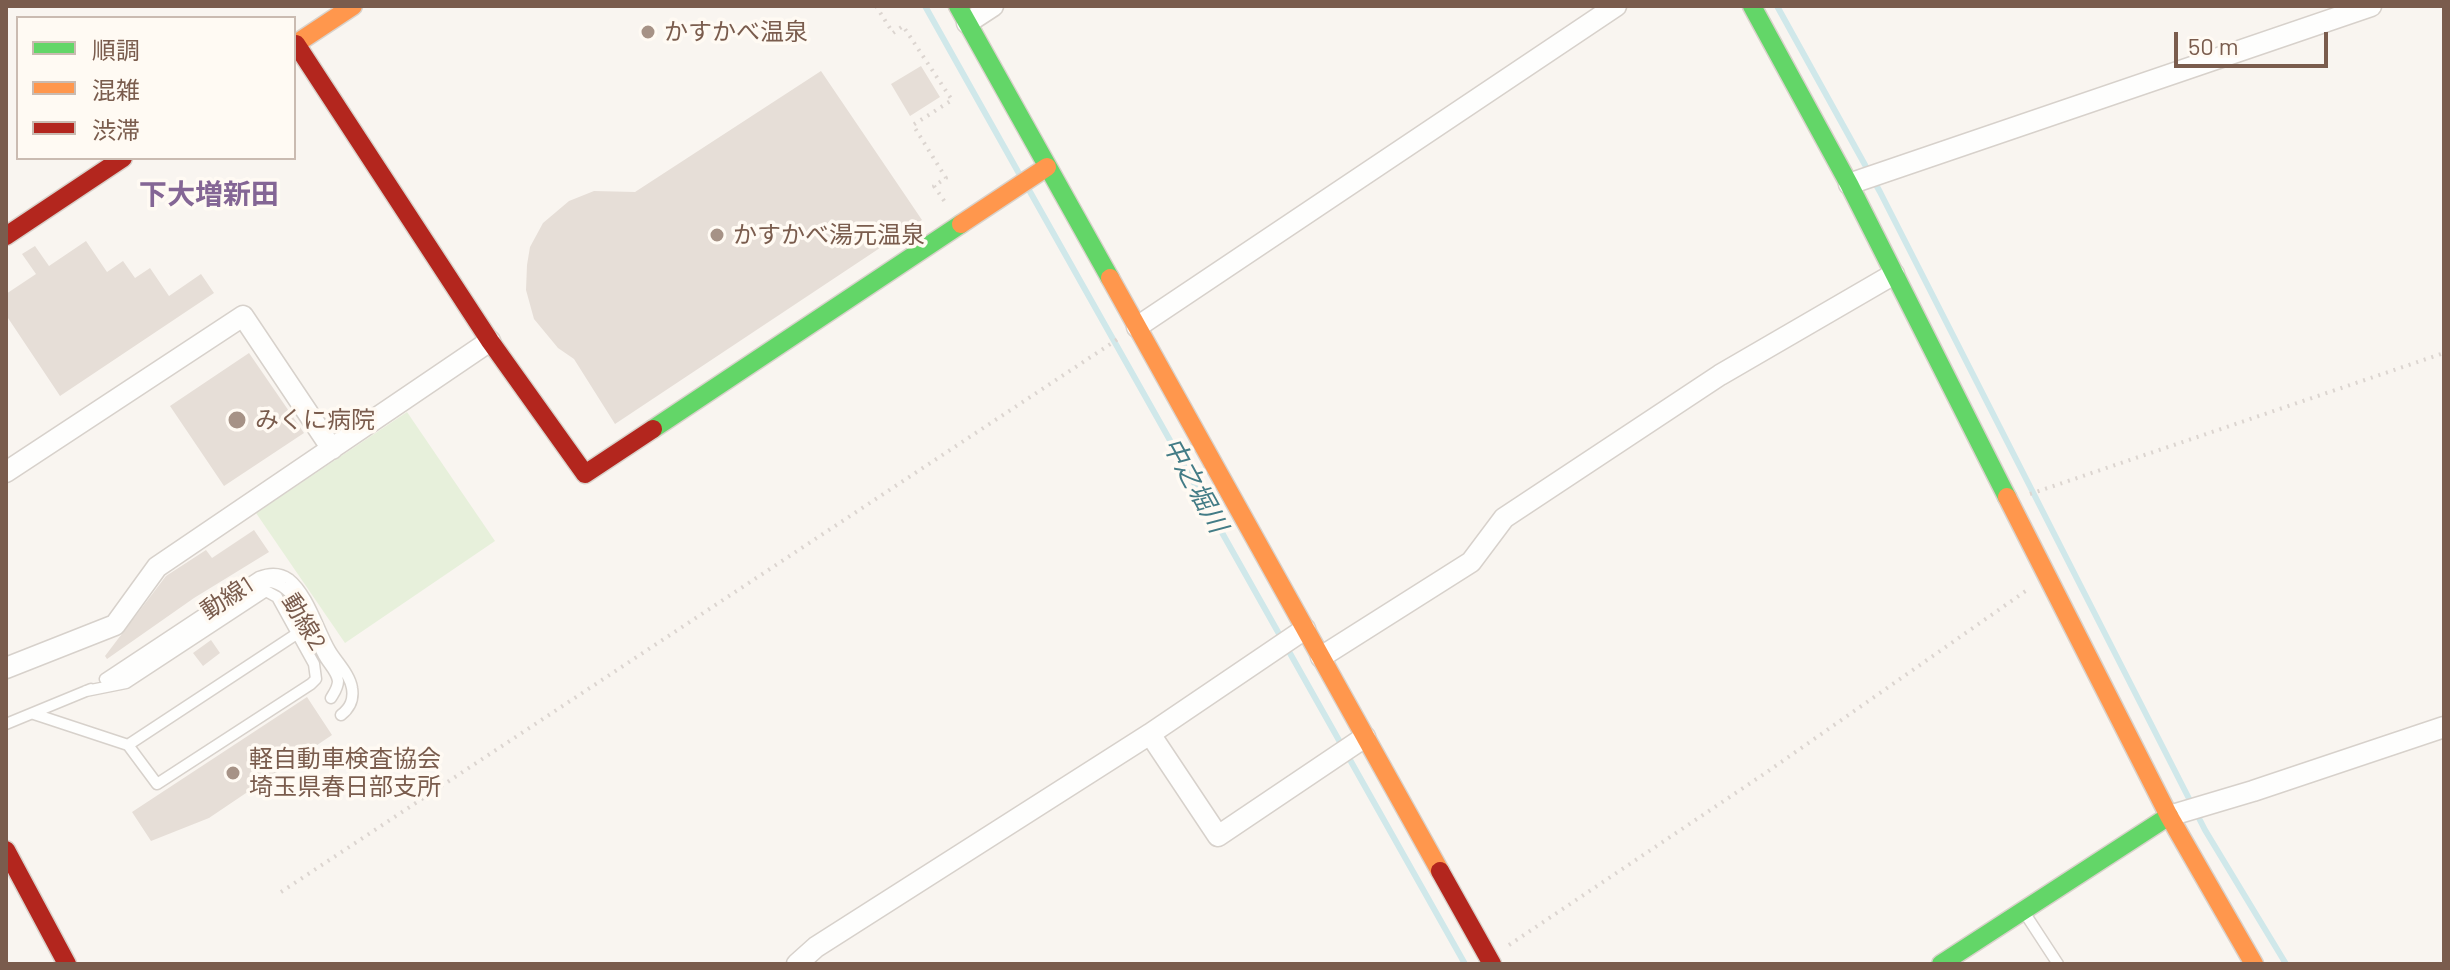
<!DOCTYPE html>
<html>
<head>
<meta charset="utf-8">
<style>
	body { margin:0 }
	#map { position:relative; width:2450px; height:970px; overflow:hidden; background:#f9f5f0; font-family:Barlow,"Noto Sans JP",sans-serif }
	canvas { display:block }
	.frame { position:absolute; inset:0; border:8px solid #7a5c4d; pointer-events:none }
	.legend { position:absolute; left:16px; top:16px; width:280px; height:144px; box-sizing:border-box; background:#fffaf3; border:2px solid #cabbb1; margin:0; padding:10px 14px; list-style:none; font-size:24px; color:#7a5c4d }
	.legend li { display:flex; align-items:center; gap:16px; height:40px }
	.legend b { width:40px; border:2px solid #cabbb1 }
	.scale { position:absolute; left:2174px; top:32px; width:154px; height:36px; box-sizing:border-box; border:4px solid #7a5c4d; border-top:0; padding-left:10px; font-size:24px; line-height:28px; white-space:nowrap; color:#7a5c4d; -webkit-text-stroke:6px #fffaf3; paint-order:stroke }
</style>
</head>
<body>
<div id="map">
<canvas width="2450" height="970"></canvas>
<div class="frame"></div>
<ul class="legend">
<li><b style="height:10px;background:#63d668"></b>順調</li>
<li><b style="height:10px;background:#ff974d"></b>混雑</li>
<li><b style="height:10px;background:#b3261e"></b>渋滞</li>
</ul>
<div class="scale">50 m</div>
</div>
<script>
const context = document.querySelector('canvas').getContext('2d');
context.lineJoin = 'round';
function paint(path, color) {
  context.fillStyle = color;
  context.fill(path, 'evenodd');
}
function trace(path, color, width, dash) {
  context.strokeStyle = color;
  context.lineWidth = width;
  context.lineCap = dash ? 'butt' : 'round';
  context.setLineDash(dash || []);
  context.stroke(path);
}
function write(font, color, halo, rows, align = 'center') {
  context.font = font + ' Barlow,"Noto Sans JP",sans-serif';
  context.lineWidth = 7;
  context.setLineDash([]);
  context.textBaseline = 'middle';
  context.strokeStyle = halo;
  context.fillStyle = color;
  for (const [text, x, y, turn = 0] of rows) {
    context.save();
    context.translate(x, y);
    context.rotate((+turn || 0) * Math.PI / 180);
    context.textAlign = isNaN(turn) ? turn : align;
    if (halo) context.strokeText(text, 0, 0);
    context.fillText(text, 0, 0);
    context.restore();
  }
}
paint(new Path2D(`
	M407 412 495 541 345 643 256 513Z`), '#e7f0db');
trace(new Path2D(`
	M925 6 1021 177
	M1777 6 1880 192 2205 830 2286 964
	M1029 190 1465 964`), '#d0e8ea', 6);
paint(new Path2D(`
	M921 66 940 97 910 116 891 84Z
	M821 71 922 220 615 424 574 359 558 348 534 319 526 290 527 265 530 247 543 223 569 201 594 191 635 192Z
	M86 241 107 272 123 261 135 278 150 268 169 296 201 274 214 293 60 396 6 315V294L36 274 22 254 35 246 49 266Z
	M249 353 304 433 224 486 170 406Z
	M254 530 269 552 194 598 107 659 105 656 166 576 206 550 212 558Z
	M211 640 220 653 203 666 193 653Z
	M307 697 332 735 209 818 151 841 132 812Z`), '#e6ded7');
const lane = new Path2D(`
	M105 679 259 577C269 573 279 572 289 579 308 594 318 629 330 650 337 662 350 674 352 688 354 700 350 708 341 715
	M109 682 122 676 263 582C295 577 311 631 323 654 327 663 337 671 338 681 338 688 334 693 331 698
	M34 714 128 745 157 784 311 684 316 679 314 664 277 597 266 591 126 683 86 691
	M6 724 91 689
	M128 745 298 633
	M2024 912 2058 964`);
const street = new Path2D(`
	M967 23 993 6
	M1849 184 2371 6
	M1137 327 1616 6
	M6 472 243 316 332 449
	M1321 657 1471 562 1504 518 1720 375 1894 274
	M6 668 115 625 157 567 490 341
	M1150 734 1218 836 1365 737
	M2169 816 2253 791 2444 727
	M797 964 816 947 1150 734 1305 629`);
const fast = new Path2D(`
	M958 6 1110 278
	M1752 6 1849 184 2007 497
	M653 429 961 224
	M1941 964 2169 816`);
const slow = new Path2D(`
	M294 45 353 6
	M961 224 1047 167
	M1110 278 1440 871
	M2007 497 2169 816 2254 964`);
const jam = new Path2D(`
	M296 44 490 341 585 474 653 429
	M6 236 123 158
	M6 850 67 964
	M1440 871 1492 964`);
trace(lane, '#d7d1cb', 13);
trace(street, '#d7d1cb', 23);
trace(fast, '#d9d2cb', 21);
trace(slow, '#d9d2cb', 21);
trace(jam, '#d9d2cb', 21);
trace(new Path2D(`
	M876 6 893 33 903 26 952 100 913 125 946 178 934 186 947 205
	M2030 494 2444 353
	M281 892 1118 339
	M1509 945 1767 772 2030 588`), '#dcd5d0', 4, [2, 6]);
trace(lane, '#fefefd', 10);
trace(street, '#fefefd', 20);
trace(fast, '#63d668', 18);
trace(slow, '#ff974d', 18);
trace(jam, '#b3261e', 18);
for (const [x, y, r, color] of [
	[648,32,8,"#a69286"],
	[717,235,8,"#a69286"],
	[237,420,10,"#a69286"],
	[233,773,8,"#a69286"]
]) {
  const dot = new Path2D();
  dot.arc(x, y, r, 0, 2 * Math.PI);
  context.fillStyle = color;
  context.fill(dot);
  trace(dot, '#fffaf3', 3);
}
write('24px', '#7a5c4d', '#fffaf3', [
	["かすかべ温泉",664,32],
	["かすかべ湯元温泉",733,235],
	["みくに病院",255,420],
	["軽自動車検査協会",249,759],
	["埼玉県春日部支所",249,787]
], 'left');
write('24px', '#7a5c4d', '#fffaf3', [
	["動線1",227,598,-33],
	["動線2",304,622,59]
]);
write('italic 26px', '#437c86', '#fffaf3', [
	["中之堀川",1195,485,61]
]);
write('bold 28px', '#846695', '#fffaf3', [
	["下大増新田",209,195]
]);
</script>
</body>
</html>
